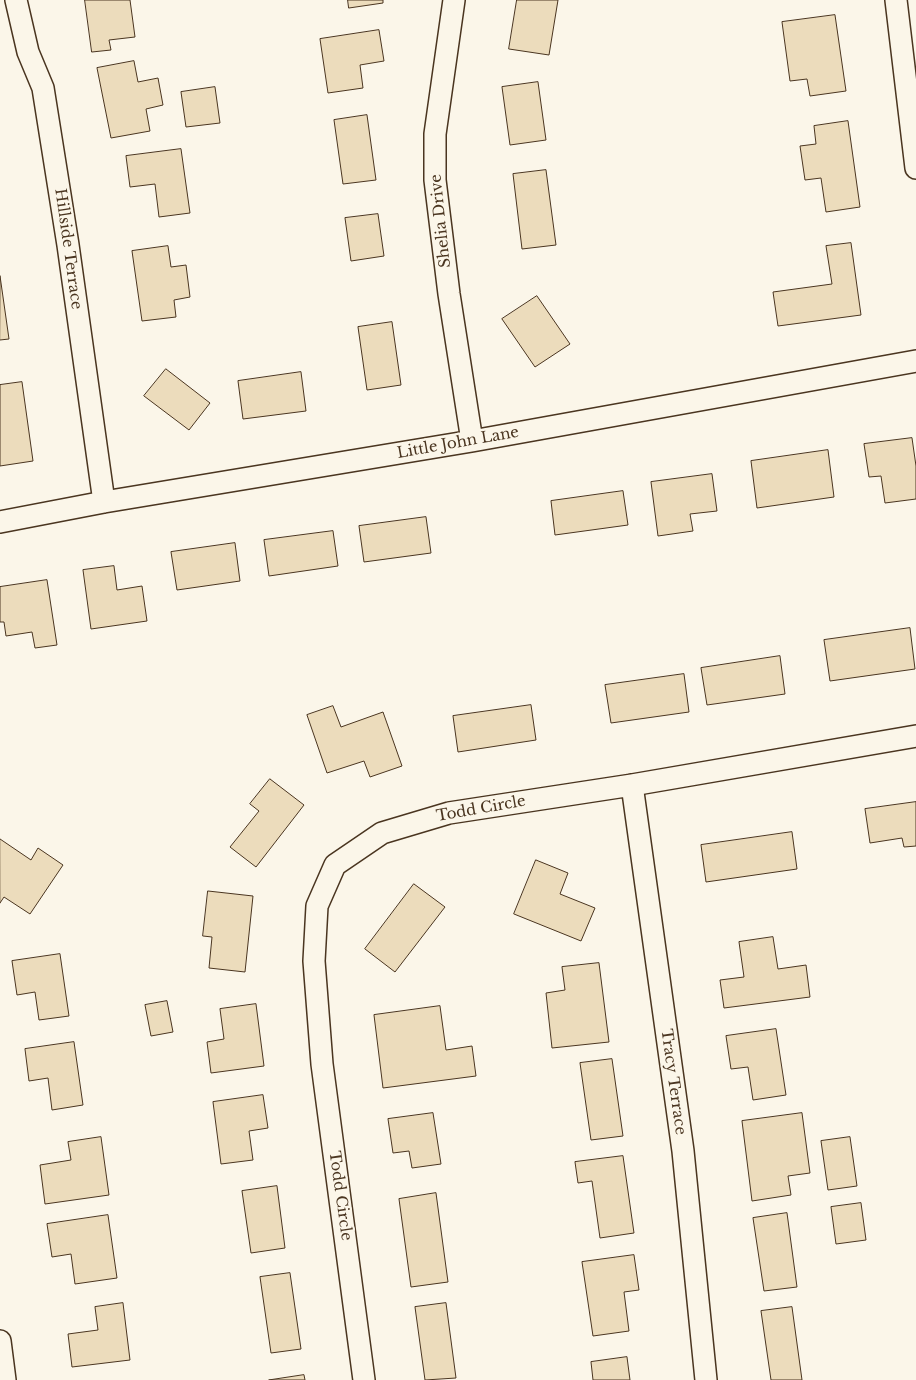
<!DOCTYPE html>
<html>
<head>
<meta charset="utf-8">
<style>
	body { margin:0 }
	canvas { display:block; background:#fbf6e9 }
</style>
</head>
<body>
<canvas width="916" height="1380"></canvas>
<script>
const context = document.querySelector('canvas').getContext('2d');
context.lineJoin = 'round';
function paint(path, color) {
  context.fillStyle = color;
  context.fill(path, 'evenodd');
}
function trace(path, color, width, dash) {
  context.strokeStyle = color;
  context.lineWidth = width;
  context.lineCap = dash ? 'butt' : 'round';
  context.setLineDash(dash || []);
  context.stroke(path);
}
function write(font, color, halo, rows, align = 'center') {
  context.font = font + ' "Libre Baskerville",serif';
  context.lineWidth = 4;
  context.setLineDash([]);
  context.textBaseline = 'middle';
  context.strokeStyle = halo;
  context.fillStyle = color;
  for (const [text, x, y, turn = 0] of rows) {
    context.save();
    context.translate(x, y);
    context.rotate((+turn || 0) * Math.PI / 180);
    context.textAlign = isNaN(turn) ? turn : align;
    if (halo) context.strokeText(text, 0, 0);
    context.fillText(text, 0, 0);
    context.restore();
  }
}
const building = new Path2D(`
	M85 0H130L135 37 109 40 111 50 92 52Z
	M348 0H383V3L349 8Z
	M517 0H558L549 55 509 49Z
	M835 15 846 91 810 96 807 79 790 81 782 22Z
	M379 30 384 61 360 65 363 88 328 93 320 39Z
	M134 61 138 82 158 78 163 105 146 109 150 131 111 138 97 68Z
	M538 82 546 140 510 145 502 87Z
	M215 87 220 123 186 127 181 92Z
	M367 115 376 180 343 184 334 120Z
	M848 121 860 207 826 212 821 178 805 180 800 146 816 144 814 126Z
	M181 149 190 213 159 217 155 184 130 187 126 156Z
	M546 170 556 245 522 249 513 174Z
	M378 214 384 256 351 261 345 218Z
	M851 243 861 315 778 326 773 292 832 284 826 246Z
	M168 246 171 267 186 265 190 297 174 300 176 317 142 321 132 251Z
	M0 276 9 339 0 340Z
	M537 296 570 344 535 367 502 319Z
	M392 322 401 385 367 390 358 327Z
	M166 369 210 403 189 430 144 396Z
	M301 372 306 411 243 419 238 381Z
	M22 382 33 461 0 466V385Z
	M912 438 916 466V499L885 503 881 476 869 477 864 444Z
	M828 450 834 497 757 508 751 461Z
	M712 474 717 511 690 514 693 531 658 536 651 482Z
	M623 491 628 525 555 535 551 501Z
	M426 517 431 553 364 562 359 526Z
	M333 531 338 566 269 576 264 540Z
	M235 543 240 581 177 590 171 552Z
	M114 566 117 590 142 586 147 621 91 629 83 570Z
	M47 580 57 645 35 648 32 632 6 636 4 622H0V587Z
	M910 628 915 669 830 681 824 640Z
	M780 656 785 694 707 705 701 668Z
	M684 674 689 712 611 723 605 685Z
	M531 705 536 740 458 752 453 716Z
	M333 706 341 727 383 712 402 766 370 777 364 761 327 773 307 715Z
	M270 779 304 805 256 867 230 847 259 811 250 804Z
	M916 802V846L904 847 902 838 870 843 865 809Z
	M792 832 797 869 706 882 701 845Z
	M0 839 31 860 38 848 63 865 30 914 4 897 0 903Z
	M536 860 568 873 560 894 595 908 581 941 514 914Z
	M414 884 445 907 395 972 365 949Z
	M208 891 253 896 245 972 209 968 212 937 203 936Z
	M773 937 778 969 806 965 810 997 724 1008 720 980 744 977 739 942Z
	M60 954 69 1016 39 1020 35 992 17 995 12 961Z
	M599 963 609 1042 552 1048 546 993 565 990 562 967Z
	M167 1001 173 1032 151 1036 145 1005Z
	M256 1004 264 1066 211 1073 207 1042 224 1039 220 1009Z
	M440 1006 446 1050 472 1046 476 1076 383 1088 374 1015Z
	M776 1029 786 1095 753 1100 748 1067 731 1069 726 1036Z
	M74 1042 83 1105 52 1110 48 1078 29 1081 25 1049Z
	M612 1059 623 1136 591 1140 580 1063Z
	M263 1095 268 1128 249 1131 253 1160 221 1164 213 1102Z
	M433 1113 441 1164 412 1168 409 1151 393 1153 388 1119Z
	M802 1113 810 1173 788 1176 791 1195 752 1201 742 1121Z
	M101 1137 109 1195 45 1204 40 1165 71 1160 68 1142Z
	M850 1137 857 1186 828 1190 821 1141Z
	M623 1156 634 1233 600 1238 592 1181 578 1183 575 1162Z
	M277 1186 285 1248 251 1253 242 1191Z
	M436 1193 448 1282 411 1287 399 1199Z
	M861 1203 866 1240 836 1244 831 1207Z
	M787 1213 797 1287 764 1291 753 1218Z
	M108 1215 117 1278 75 1284 71 1254 52 1257 47 1224Z
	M634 1255 639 1290 624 1292 629 1331 593 1336 582 1262Z
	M290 1273 301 1349 271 1353 260 1277Z
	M123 1303 130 1360 72 1367 68 1334 98 1330 95 1307Z
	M446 1303 456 1378 425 1380 415 1307Z
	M792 1307 802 1380H771L761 1311Z
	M627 1357 630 1380H593L591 1362Z
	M304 1375 305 1380H269Z`);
paint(building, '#ecdcbc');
trace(building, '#4a3520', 1);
const street = new Path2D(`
	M16 0 28 52 43 88 68 245 104 502
	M454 0 435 134V180L449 294 472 441
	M896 0 916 168
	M0 522 104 502 472 441 916 361
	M632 785 683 1151 706 1380
	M0 1341 5 1380
	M364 1380 322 1064 314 961 317 906 335 865 382 833 449 813 632 785 916 736`);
trace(street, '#4a3520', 24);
trace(street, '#fbf6e9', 21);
write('15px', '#4a3520', '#fbf6e9', [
	["Shelia Drive",441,221,-96],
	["Hillside Terrace",68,249,82],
	["Little John Lane",458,443,-10],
	["Todd Circle",481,809,-10],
	["Tracy Terrace",673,1082,82],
	["Todd Circle",340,1196,82]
]);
</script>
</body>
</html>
